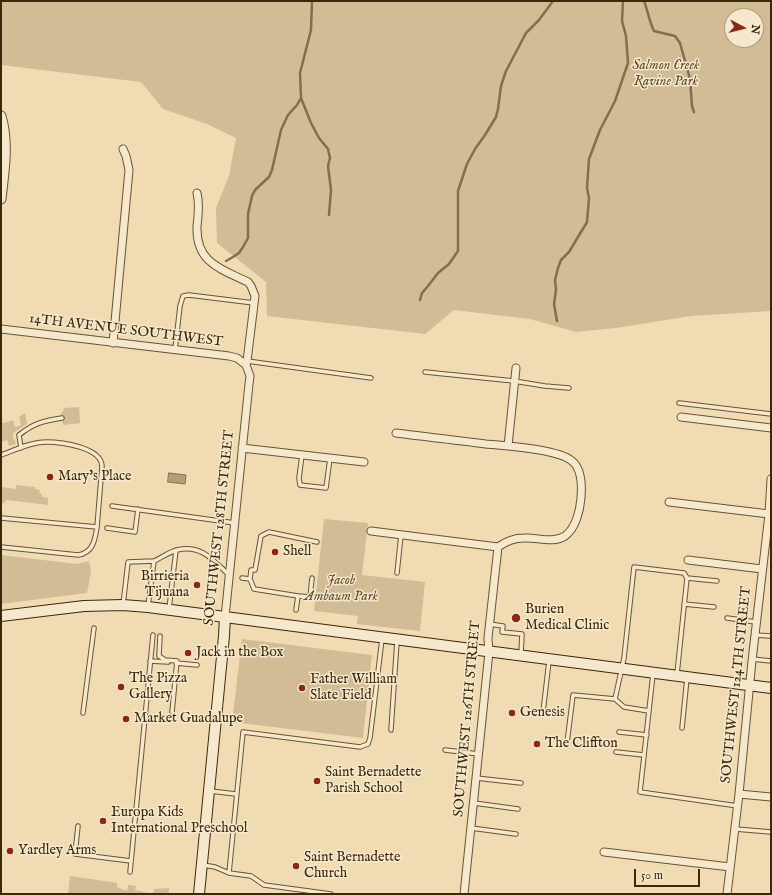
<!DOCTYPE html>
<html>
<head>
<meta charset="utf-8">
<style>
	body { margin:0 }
	#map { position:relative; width:772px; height:895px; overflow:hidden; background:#f1dbb2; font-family:"IM FELL English",serif }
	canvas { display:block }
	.frame { position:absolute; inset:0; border:2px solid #3b270a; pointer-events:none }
	.north { position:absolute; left:724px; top:8px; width:40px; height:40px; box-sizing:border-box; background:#f6e8cd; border:1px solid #ab9b7f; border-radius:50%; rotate:97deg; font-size:11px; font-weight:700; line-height:16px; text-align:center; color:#3b270a }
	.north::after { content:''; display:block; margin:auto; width:14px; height:18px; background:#8f2418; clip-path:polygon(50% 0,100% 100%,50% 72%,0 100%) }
	.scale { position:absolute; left:634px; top:869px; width:66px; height:18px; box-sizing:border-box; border:2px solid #3b270a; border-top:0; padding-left:5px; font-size:12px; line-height:14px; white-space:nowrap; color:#3b270a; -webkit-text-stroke:3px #f6e8cd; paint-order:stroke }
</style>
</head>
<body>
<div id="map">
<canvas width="772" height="895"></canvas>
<div class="frame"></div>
<div class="north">N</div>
<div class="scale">50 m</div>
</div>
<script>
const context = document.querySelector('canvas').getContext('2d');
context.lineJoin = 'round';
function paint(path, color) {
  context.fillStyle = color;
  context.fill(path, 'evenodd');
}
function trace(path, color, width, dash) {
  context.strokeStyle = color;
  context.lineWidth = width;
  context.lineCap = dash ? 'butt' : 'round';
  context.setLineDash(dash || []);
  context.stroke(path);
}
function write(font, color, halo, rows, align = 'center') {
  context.font = font + ' "IM FELL English",serif';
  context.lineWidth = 3;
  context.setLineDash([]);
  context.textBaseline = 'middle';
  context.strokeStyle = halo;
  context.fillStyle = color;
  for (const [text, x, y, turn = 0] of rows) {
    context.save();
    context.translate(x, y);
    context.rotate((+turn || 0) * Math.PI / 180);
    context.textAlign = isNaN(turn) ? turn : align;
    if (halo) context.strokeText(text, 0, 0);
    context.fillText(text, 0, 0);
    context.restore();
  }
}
paint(new Path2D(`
	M1 1H771V311L691 316 616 328 576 332 530 319 454 310 425 334 267 316 266 282 217 243 216 208 229 176 236 138 207 124 163 109 141 82 1 65ZM732 16H756V40H732Z
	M79 407 80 423 63 425 61 414 65 408Z
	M25 413 27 424 13 433V437L16 444 9 446 7 440 1 442V422L4 423 13 420 15 427 21 425 19 417Z
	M16 485 35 487V489L40 490 39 493 42 494V497L48 498V505L7 500 2 504 1 503V487L16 489Z
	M324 519 368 523 362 575 425 582 420 631 357 624 358 616 314 611Z
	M1 555 77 564 89 561 91 572 87 593 1 604Z
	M242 639 372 655 363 738 232 722Z
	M70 876 117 883V887L127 891 128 885 136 886 135 890 153 894 154 889 169 888V894H68Z`), '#d2bc95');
const water = new Path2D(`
	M169 473 186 475 185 484 168 482Z`);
paint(water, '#b39e79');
trace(water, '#836e4d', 1);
trace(new Path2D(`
	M644 1C648 11 649 21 654 31L675 36 680 43 690 79 692 106 694 112
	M301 98 311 123 319 138 328 149 330 158 328 166 331 190 329 215
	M226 261 233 257 239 253 243 247 248 238V214L252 196 255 190 269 177 272 170 281 130 288 115 297 105 301 98 300 73 311 30 312 1
	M420 300 422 293 428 286 438 273 449 264 458 251V191L467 164 475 149 485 135 496 117 498 109 501 86 506 71 526 33 539 20 553 1
	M557 321 554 304 556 290 555 280 558 268 561 260 569 252 587 222 589 198 587 188 589 159 600 130 615 101 628 63 626 36 622 21 623 1`), '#836e4d', 2.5);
const service = new Path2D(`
	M175 350 180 306 183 296 189 295 254 303
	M247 361 371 378
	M425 372 514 381 545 386 569 388
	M679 403 771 414
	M21 448 19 435C34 423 43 421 62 418
	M1 455C15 450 31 442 46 442 61 442 101 447 102 466L97 527
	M302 455 299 478 300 485 326 488 330 458
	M112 506 235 523
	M1 518 97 527C95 540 93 553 78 555L1 547
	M107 528 135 532 138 509
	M397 573 401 535
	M242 578 250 579
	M687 578 717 581
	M298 596 254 589 250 579 251 570H255L261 536 269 532 317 542
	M684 604 714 607
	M123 605 128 562 154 561
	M148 606 154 561C161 558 169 552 177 550 201 544 213 560 229 575
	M169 609 176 550
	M296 610 298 596 310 597 312 578
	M727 618 756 622
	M489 624 503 626 502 632 522 634 521 654
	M755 635 771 636
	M160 636 159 656 165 660 177 661 172 712
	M752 659 771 661
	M150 661 168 662
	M176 663 197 665
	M653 674 640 792 738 806
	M615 699 624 658 634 567 684 573 687 578 677 674
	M543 712 549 661
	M83 713 94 628
	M682 728 687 678
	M391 730 397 641
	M619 732 647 735
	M567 743 573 695 615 699 624 707 649 711
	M445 750 479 754
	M616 752 644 755
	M476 778 521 783
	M210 791 236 794
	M474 803 518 809
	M78 826 75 854 131 861
	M471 828 516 834
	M735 829 771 832
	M203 865 215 867 229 873 251 876 264 885 331 894
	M130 872 153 635
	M229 873 243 732 360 747 368 744 370 738 382 639`);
const minor = new Path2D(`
	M197 193C200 205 198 215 197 227 196 263 221 269 248 282L251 286 255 296 247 361 246 365 250 376 249 384 225 617
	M1 329 229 356 237 358 246 365
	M113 343 129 170 126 156 123 149
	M681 417 771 428
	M508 446 516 368
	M242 448 364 462
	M669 502 769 514
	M371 531 498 547C505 542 515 538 524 538 537 537 553 544 565 536 576 528 580 510 581 498 582 486 582 469 572 461 558 449 506 446 486 444 456 440 426 437 396 433
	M688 560 762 569
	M739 794 771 797
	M604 852 730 867
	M464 894 489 652 488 638 498 547
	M727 894 739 794 752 661 769 514 771 479`);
const tertiary = new Path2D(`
	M1 116C9 143 4 172 1 199`);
const secondary = new Path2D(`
	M1 616 84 606 123 605 148 607 771 688
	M199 894 224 636 225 617`);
trace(service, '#685434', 5.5);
trace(minor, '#685434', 9);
trace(tertiary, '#685434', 11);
trace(secondary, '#3b270a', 12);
trace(service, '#f6e8cd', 3.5);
trace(minor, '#f6e8cd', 7);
trace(tertiary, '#f6e8cd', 9);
trace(secondary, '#f6e8cd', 10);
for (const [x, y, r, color] of [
	[50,477,4,"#8f2418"],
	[275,552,4,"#8f2418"],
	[197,585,4,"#8f2418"],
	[516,618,5,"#8f2418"],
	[188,653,4,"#8f2418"],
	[121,687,4,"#8f2418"],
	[302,688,4,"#8f2418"],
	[512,713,4,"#8f2418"],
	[126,719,4,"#8f2418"],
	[537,744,4,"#8f2418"],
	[317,781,4,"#8f2418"],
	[103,821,4,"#8f2418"],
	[10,851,4,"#8f2418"],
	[296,866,4,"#8f2418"]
]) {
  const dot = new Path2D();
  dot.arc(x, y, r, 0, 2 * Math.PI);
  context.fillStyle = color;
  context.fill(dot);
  trace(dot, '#f6e8cd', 1.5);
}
write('italic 14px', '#614c2d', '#f6e8cd', [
	["Salmon Creek",666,66],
	["Ravine Park",666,82],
	["Jacob",341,581],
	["Ambaum Park",341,597]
]);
write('14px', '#3b270a', '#f6e8cd', [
	["14TH AVENUE SOUTHWEST",126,331,7],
	["SOUTHWEST 128TH STREET",220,528,-84],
	["SOUTHWEST 124TH STREET",737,685,-84],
	["SOUTHWEST 126TH STREET",468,719,-85]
]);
write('14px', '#3b270a', '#f6e8cd', [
	["Mary's Place",58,477],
	["Shell",283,552],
	["Birrieria",189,577,"right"],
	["Tijuana",189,593,"right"],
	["Burien",525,610],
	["Medical Clinic",525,626],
	["Jack in the Box",196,653],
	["The Pizza",129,679],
	["Gallery",129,695],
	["Father William",310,680],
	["Slate Field",310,696],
	["Genesis",520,713],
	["Market Guadalupe",134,719],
	["The Cliffton",545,744],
	["Saint Bernadette",325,773],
	["Parish School",325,789],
	["Europa Kids",111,813],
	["International Preschool",111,829],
	["Yardley Arms",18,851],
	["Saint Bernadette",304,858],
	["Church",304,874]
], 'left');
</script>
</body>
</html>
